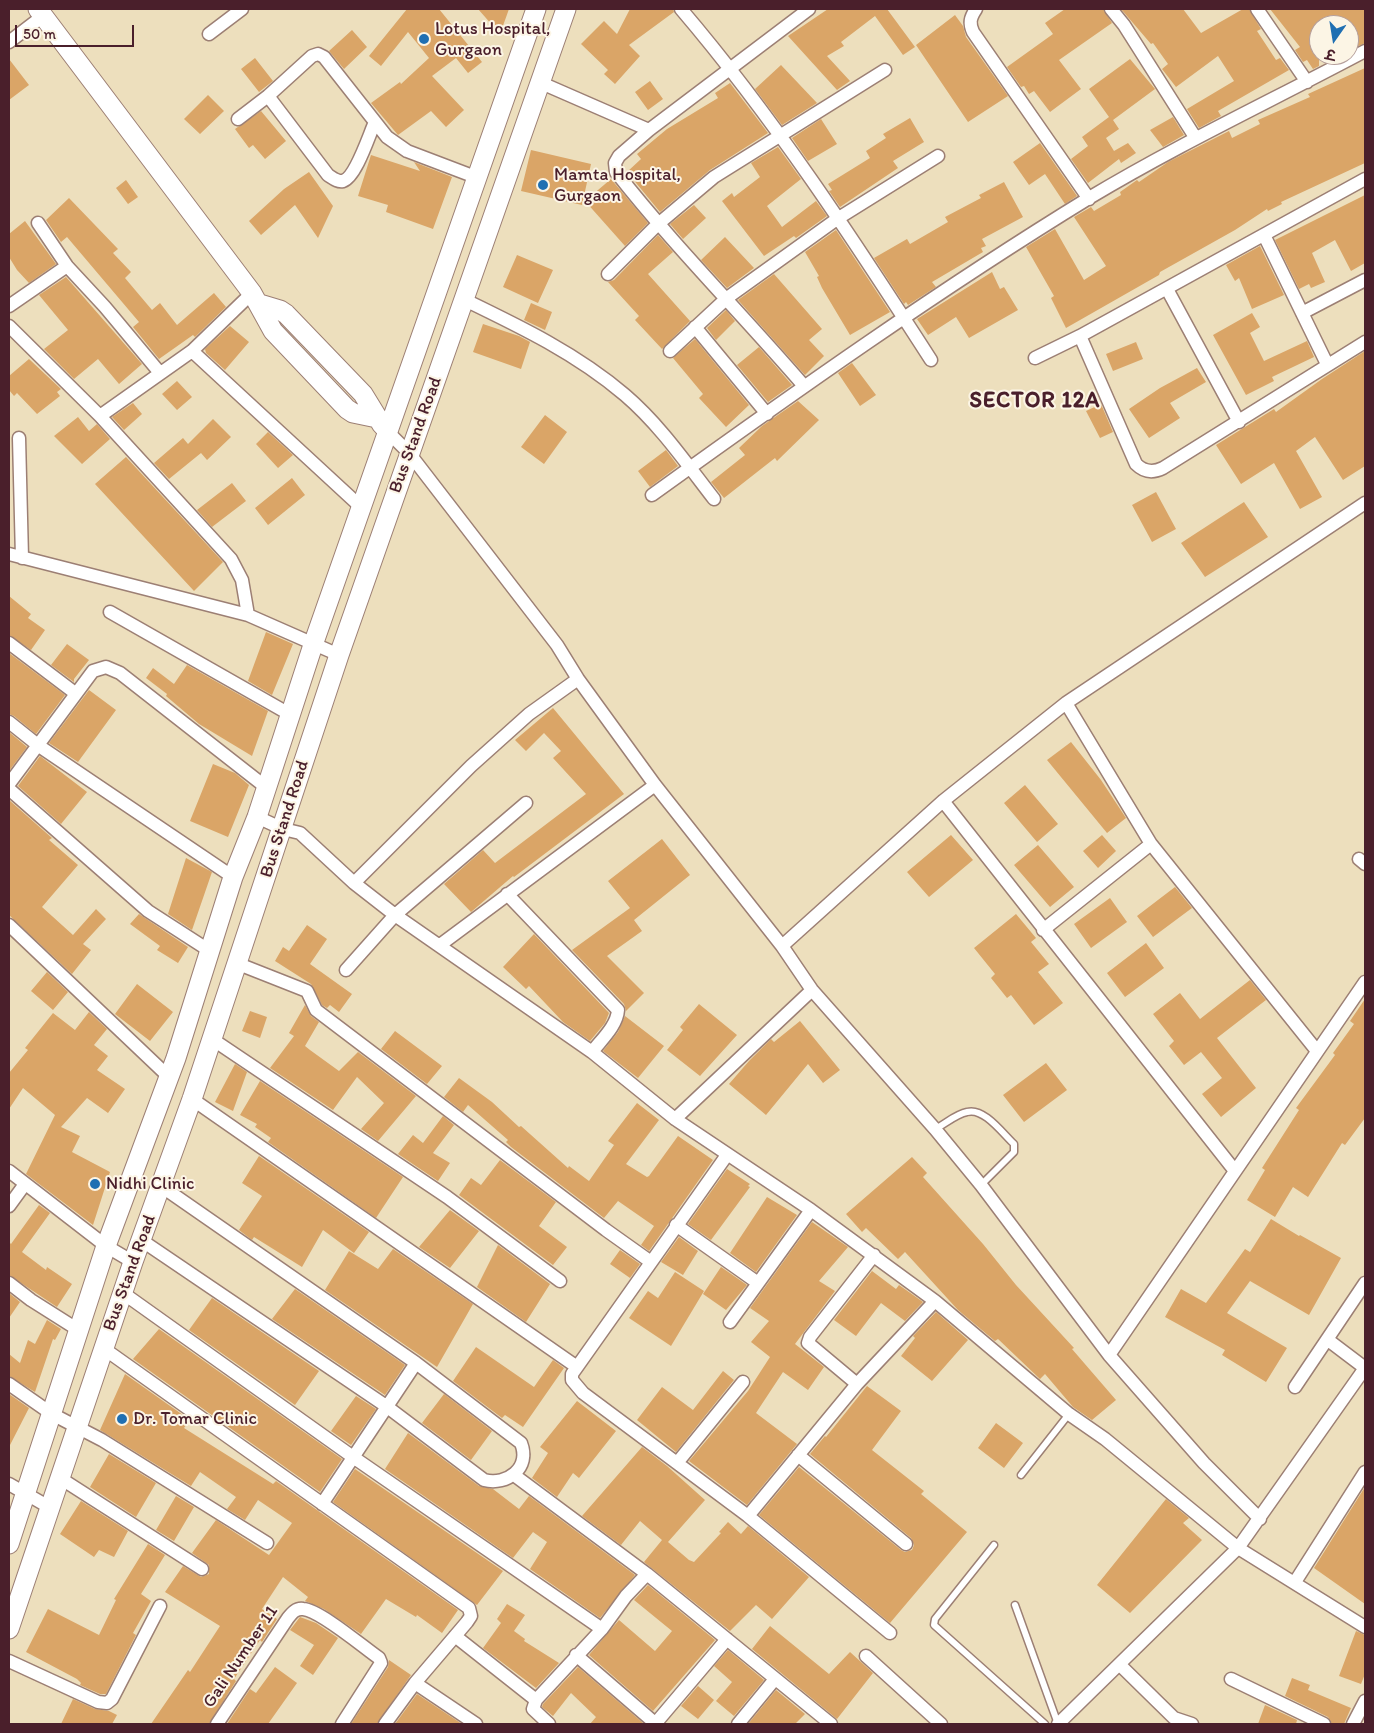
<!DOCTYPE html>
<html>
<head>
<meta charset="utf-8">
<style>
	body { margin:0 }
	#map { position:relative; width:1374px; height:1733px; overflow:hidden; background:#eddfbd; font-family:Itim,"Playpen Sans Deva",sans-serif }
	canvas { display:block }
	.frame { position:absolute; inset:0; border:10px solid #4a1f2b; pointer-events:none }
	.north { position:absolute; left:1309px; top:15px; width:50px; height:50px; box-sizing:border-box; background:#fcf5e5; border:1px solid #b59f9b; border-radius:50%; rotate:193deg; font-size:14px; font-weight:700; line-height:20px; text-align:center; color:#4a1f2b }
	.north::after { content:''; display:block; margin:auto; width:18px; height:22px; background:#1f6fb2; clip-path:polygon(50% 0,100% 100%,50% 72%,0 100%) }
	.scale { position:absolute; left:15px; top:25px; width:119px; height:22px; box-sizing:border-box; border:2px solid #4a1f2b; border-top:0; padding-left:6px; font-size:15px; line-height:18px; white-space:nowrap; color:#4a1f2b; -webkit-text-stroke:4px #fcf5e5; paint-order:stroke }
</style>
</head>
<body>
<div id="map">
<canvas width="1374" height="1733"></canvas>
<div class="frame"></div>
<div class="north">उ</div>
<div class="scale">50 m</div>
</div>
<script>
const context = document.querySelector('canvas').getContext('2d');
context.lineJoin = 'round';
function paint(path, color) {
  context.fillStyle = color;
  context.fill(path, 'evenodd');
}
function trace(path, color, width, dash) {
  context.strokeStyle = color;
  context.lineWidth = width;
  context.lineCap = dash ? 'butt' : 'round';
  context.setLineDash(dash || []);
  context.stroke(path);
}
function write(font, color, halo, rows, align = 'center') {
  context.font = font + ' Itim,sans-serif';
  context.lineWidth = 4;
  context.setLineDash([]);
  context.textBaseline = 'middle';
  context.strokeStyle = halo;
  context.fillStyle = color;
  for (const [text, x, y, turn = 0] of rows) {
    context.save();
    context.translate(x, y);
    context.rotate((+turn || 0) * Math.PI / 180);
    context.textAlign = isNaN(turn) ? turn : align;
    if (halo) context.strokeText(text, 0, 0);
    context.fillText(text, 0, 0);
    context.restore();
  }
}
paint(new Path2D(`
	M407 9H439L482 62 468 73 456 58 432 76 464 110 446 127 431 111 398 135 371 103 400 82 401 84 429 58 408 32 381 66 369 56Z
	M478 9H509L500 34Z
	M630 9H673L674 12 629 45 640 56 615 84 604 74 608 70 581 44 604 21 617 34Z
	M828 9H887L915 47 903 55 875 16 841 42 844 46 827 56 850 81 837 90 788 36Z
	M1065 9H1103L1112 23 1059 60 1081 89 1050 112 1034 91 1029 94 1024 86 1021 87 1007 67 1053 34 1045 23Z
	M1121 9H1183L1201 33 1243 9H1249L1261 29 1257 31 1276 60 1280 58 1289 70 1218 111 1221 116 1199 128 1187 109 1234 81 1218 56 1176 87 1162 69 1168 64 1153 43 1151 44Z
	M1270 9H1365V43L1352 49 1349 46V25H1319V66L1313 69 1307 60 1303 62 1295 50 1300 47Z
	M955 15 963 26 966 37 1008 96 968 122 916 45Z
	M352 30 367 47 344 69 329 51Z
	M255 58 273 81 259 92 241 69Z
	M9 59 29 85 9 100Z
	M1130 59 1155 89 1113 120 1119 129 1106 138 1114 151 1128 143 1136 153 1121 163 1119 159 1088 183 1071 159 1088 146 1082 137 1109 117 1089 89Z
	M781 65 817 103 782 125 755 89Z
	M1365 68V163L1281 202 1282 204 1268 211 1267 209 1235 230 1160 272 1159 275 1066 328 1051 298 1054 296 1026 247 1055 229 1084 280 1106 266 1074 217 1091 207 1094 211 1121 195 1120 192 1137 180 1139 182 1168 162 1229 131 1232 138 1260 124 1258 120 1310 97 1308 94Z
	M650 81 663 99 648 110 635 92Z
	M730 83 768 133 710 170 660 212 627 172 641 159 637 154 667 129 718 98 715 93Z
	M208 95 224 111 200 134 184 119Z
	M261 111 286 141 265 159 253 145 249 148 235 129Z
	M1173 117 1184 135 1163 147 1150 130Z
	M910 118 924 142 893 161 898 168 840 207 829 191 832 190 828 184 870 158 866 151 886 138 883 134Z
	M821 119 837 144 808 161 792 138Z
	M1040 143 1077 196 1065 204 1045 174 1029 185 1013 162Z
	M778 147 801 179 767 206 782 227 816 201 827 216 796 238 794 236 764 256 722 201 732 193 734 197 760 177 751 163Z
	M531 150 591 164 582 205 521 191Z
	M371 155 420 171 414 162 452 177 433 229 386 212 388 205 358 196Z
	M309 172 333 206 318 238 295 205 261 235 249 221 284 189Z
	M611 179 648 223 625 246 585 201Z
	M126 180 138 197 128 204 116 188Z
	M1004 182 1023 217 982 239 986 246 981 248 983 252 932 282 936 287 908 305 906 302 904 304 874 258 907 239 910 244 948 222 945 217 981 198 979 195Z
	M1365 195V263L1351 271 1335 240 1312 253 1325 282 1311 288 1309 284 1299 289 1275 240Z
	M69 198 118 249 113 253 131 272 125 278 152 310 160 303 177 325 214 293 226 307 195 337 193 335 159 359 133 327 139 322 67 237 61 242 46 220Z
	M694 205 706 218 683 239 670 224Z
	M25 221 56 264 29 283 17 270 9 257V234Z
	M836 230 890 312 850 335 822 288 817 277 819 276 805 252Z
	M658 235 673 252 648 274 690 321 662 349 635 320 639 316 608 282 614 280Z
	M725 237 754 268 727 288 701 260Z
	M1260 246 1284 295 1252 309 1239 278 1235 281 1226 265Z
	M517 255 553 270 538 303 503 287Z
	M992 272 1000 289 1004 287 1018 310 969 338 956 317 928 335 917 319Z
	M774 274 822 329 809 340 824 356 805 375 738 300Z
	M66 277 142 364 119 384 98 359 74 379 44 349 68 330 39 295Z
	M531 303 552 312 545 330 524 320Z
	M726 310 735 321 716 340 707 328Z
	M1252 313 1260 327 1250 333 1264 361 1307 341 1314 357 1272 377 1274 381 1246 395 1213 335Z
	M483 324 519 336 530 342 521 369 473 352Z
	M230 326 249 342 225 370 206 353 205 349Z
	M695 339 749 405 726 427 699 398 703 394 673 358Z
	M1136 342 1143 359 1113 371 1106 354Z
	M759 347 792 385 768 402 737 365Z
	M1365 351V466L1343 480 1315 437 1296 451 1322 497 1300 509 1274 463 1241 484 1216 445 1274 409 1276 412 1322 379Z
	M29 359 61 389 57 392 60 396 37 414 17 393 14 396 9 390V376Z
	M852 363 876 395 860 406 838 373Z
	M1197 368 1206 382 1170 403 1180 418 1149 438 1129 409 1160 388Z
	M177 381 192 397 177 410 162 394Z
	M798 401 819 420 777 461 775 458 724 498 711 482 745 455 739 448 762 426Z
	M133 403 142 414 124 430 112 417Z
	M1101 404 1113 432 1100 438 1086 411Z
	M545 415 567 432 544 464 521 447Z
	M78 417 89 431 97 424 110 439 82 464 54 436Z
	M213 419 231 437 207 460 201 453 169 479 154 463 183 438 188 444Z
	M268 432 293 455 278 468 256 444Z
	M666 450 678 466 650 487 638 471Z
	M126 457 223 562 194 591 95 484Z
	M292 478 305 495 268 525 255 508Z
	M232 483 246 501 212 527 197 510Z
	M1156 492 1176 529 1152 542 1132 505Z
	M1244 502 1268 537 1205 577 1181 543Z
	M9 596 31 614 28 618 45 630 31 650 9 635Z
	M266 632 293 644 272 695 248 681Z
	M67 644 89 660 74 679V682L51 665Z
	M9 653 65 695 36 734 14 716 9 714Z
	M187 665 268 711 252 756 199 724 166 696 167 694 146 678 153 668 174 684Z
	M89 690 116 710 78 762 49 743Z
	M553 708 624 794 514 877 513 876 471 912 444 884 483 850 495 863 586 794 553 758 561 751 544 733 526 751 515 740Z
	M9 732 27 747 9 771Z
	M1071 742 1101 780 1126 818 1107 833 1047 760Z
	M40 756 87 792 61 824 18 786Z
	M213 764 235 773 249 785 228 837 190 821Z
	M1025 785 1058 824 1037 842 1004 803Z
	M9 800 52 838 49 840 78 865 42 907 73 935 96 909 106 919 83 944 91 950 72 974 9 915Z
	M951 835 973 860 929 897 907 872Z
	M1102 835 1116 851 1098 868 1083 851Z
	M662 839 690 875 634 920 642 931 607 956 644 993 626 1011 624 1004 572 950 630 908 608 881Z
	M1038 845 1074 887 1050 907 1014 865Z
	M186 858 212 872 192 930 168 914Z
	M1175 887 1192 908 1153 937 1137 916Z
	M1110 898 1127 922 1091 948 1074 924Z
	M139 914 188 947 178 963 157 950 160 946 130 924Z
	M1016 914 1036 938 1031 942 1049 964 1038 972 1063 1003 1034 1025 1011 995 1007 998 991 978 995 974 974 948Z
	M307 925 327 939 310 964 352 994 339 1012 330 1005 327 1008 322 1005 311 984 275 961 283 947 289 951Z
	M534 934 609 1013 605 1023 590 1041 563 1022 529 986 526 989 503 967Z
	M1146 943 1164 968 1125 997 1107 973Z
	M47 972 68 992 53 1010 31 991Z
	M1250 980 1266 1000 1217 1038 1256 1088 1221 1117 1202 1094 1222 1078 1201 1052 1184 1065 1169 1046 1174 1041 1153 1014 1180 993 1200 1019Z
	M137 984 173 1012 150 1041 115 1014Z
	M1365 999V1118L1345 1145 1342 1143 1308 1197 1293 1187 1275 1217 1247 1200 1265 1170 1262 1168 1299 1110 1296 1108 1335 1055 1333 1053 1354 1024 1350 1021Z
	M699 1004 737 1035 700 1076 667 1050 683 1030 680 1027Z
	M305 1005 311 1016 319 1022 305 1046 310 1050 339 1071 358 1052 416 1096 378 1141 361 1129 384 1103 357 1077 333 1110 270 1068 294 1036 289 1033Z
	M250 1011 267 1017 260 1038 242 1031Z
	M89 1012 107 1029 94 1045 108 1056 97 1070 125 1089 108 1113 87 1098 61 1127 80 1136 72 1152 110 1172 93 1225 26 1174 55 1115 23 1088 9 1109V1073L28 1050 25 1048 53 1013 75 1030Z
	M625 1016 664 1046 638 1078 603 1051 618 1032Z
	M800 1021 840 1070 823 1083 808 1064 766 1115 729 1084 749 1061 771 1039 774 1042Z
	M395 1031 442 1066 427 1084 381 1049Z
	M1046 1063 1067 1090 1024 1122 1003 1095Z
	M235 1064 247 1072 233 1111 215 1102Z
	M459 1078 492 1102 519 1127 521 1126 568 1168 569 1166 589 1181 614 1145 608 1141 637 1103 659 1120 626 1164 647 1177 649 1176 678 1136 713 1160 649 1251 641 1245 654 1226 618 1201 604 1218 511 1147 506 1142 508 1140 468 1105 463 1112 444 1097Z
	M260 1081 403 1177 376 1218 268 1142 271 1138 255 1127 257 1124 240 1115Z
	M443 1116 454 1125 433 1153 450 1163 438 1181 398 1154 413 1135 423 1143Z
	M259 1156 369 1232 354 1253 323 1230 302 1267 254 1237 252 1240 239 1230 262 1196 242 1183Z
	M912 1157 927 1173 923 1177 983 1244 1016 1285 1074 1348 1072 1349 1116 1400 1092 1420 1073 1407 1045 1374 1040 1379 998 1339 995 1341 958 1310 905 1252 898 1259 866 1228 862 1232 846 1214Z
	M500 1160 556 1202 539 1226 567 1247 553 1265 459 1195 471 1178 481 1185Z
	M727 1169 750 1184 748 1186 750 1187 711 1240 688 1224Z
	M767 1197 797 1215 756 1272 730 1253Z
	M39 1205 50 1213 22 1252 46 1270 47 1267 72 1284 57 1307 9 1275V1242L11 1244Z
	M450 1210 479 1231 450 1268 419 1247Z
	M1271 1219 1299 1236 1300 1235 1341 1258 1309 1315 1250 1281 1227 1313 1287 1348 1266 1382 1222 1355 1225 1350 1165 1317 1181 1289 1206 1303 1245 1249 1250 1252Z
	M812 1222 848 1247 819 1281 835 1291 795 1344 824 1367 808 1390 783 1372 756 1413 797 1444 747 1505 689 1461 748 1391 770 1357 751 1342 769 1321 750 1308Z
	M679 1237 698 1251 683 1275 661 1262Z
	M498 1245 550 1284 526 1322 477 1287Z
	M393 1249 473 1304 437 1367 325 1290 349 1251 378 1269Z
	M620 1250 640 1264 630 1278 610 1264Z
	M721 1267 747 1285 726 1310 703 1294Z
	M872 1271 896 1289 899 1285 923 1302 905 1321 881 1303 856 1336 834 1320Z
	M675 1272 704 1291 671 1346 629 1318 648 1291 658 1298Z
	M295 1289 405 1365 385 1395 272 1319Z
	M9 1293 20 1302 9 1318Z
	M212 1298 319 1371 295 1405 189 1330Z
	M936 1312 968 1340 932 1381 901 1356 915 1338 913 1336Z
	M47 1320 61 1329 55 1340 53 1339 35 1392 9 1376V1354L20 1363 28 1340 35 1344Z
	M159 1329 342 1459 320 1492 133 1359Z
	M476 1347 534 1387 553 1360 564 1368 523 1427 505 1415 502 1418 453 1381Z
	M723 1371 734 1380 676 1452 637 1420 662 1387 693 1410Z
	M125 1374 190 1420 184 1428 273 1484 276 1481 458 1610 442 1633 417 1615 416 1617 386 1599 361 1634 324 1609 305 1601 308 1597 283 1577 262 1609 277 1619 262 1642 260 1640 234 1679 236 1681 209 1724H151L188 1670 190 1672 220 1626 165 1592 183 1566 201 1577 209 1574V1565L192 1553 216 1520 269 1555 292 1523 258 1500 245 1520 227 1509 236 1497 200 1472 191 1486 100 1430Z
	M867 1386 901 1411 872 1450 924 1491 921 1494 967 1532 890 1623 759 1515 799 1467 901 1550 905 1552 912 1550 914 1545 911 1538 810 1454 825 1436 826 1437Z
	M9 1394 29 1408 9 1447Z
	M444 1394 492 1431 471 1460 422 1423Z
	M356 1396 376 1409 351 1445 331 1431Z
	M577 1401 616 1431 579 1478 573 1473 557 1497 532 1478 548 1453 540 1447Z
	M996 1423 1023 1443 1004 1468 978 1448Z
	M408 1433 479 1486 493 1489 519 1509 529 1496 635 1575 600 1618 530 1569 547 1542 533 1532 513 1558 385 1469Z
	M642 1447 667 1466 705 1500 668 1542 689 1560 694 1562 721 1533 719 1532 728 1522 741 1534 748 1526 809 1577 772 1619 756 1605 730 1631 644 1562 662 1540 640 1521 621 1545 582 1516Z
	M109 1454 156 1483 136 1517 90 1487Z
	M355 1469 503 1571 477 1605 333 1502Z
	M1365 1487V1604L1314 1568Z
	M176 1496 194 1507 174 1541 156 1530Z
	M1166 1499 1189 1518 1183 1523 1202 1540 1130 1613 1097 1585Z
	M81 1501 128 1531 114 1557 99 1550 94 1557 60 1534Z
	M148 1544 165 1555 141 1594 151 1601 133 1633 136 1635 106 1694H100L80 1685 81 1683 77 1679 26 1652 48 1609 99 1635 116 1600 114 1599Z
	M648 1585 715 1640 653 1711 589 1655 619 1620 655 1651 672 1631 634 1600Z
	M507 1604 525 1615 514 1631 525 1639 524 1641 559 1663 536 1688 483 1648 501 1623 497 1619Z
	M300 1617 316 1623 338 1638 313 1675 300 1666 314 1645 290 1630Z
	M770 1626 829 1674 850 1652 873 1673 837 1719 752 1649Z
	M1356 1631 1365 1635V1674L1361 1684 1339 1676Z
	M728 1650 764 1680 734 1716 716 1701 732 1682 714 1666Z
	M389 1660 411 1675 377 1724H351L388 1667Z
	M275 1667 297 1683 268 1724H227L250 1689 256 1693Z
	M578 1667 643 1723 642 1724H590L596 1717 571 1693 553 1716 542 1707 543 1704Z
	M1292 1678 1310 1685 1308 1690 1351 1708 1344 1724H1332L1328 1717 1285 1696Z
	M698 1686 714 1700 698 1719 681 1706Z
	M776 1690 805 1714 795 1724H748Z
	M417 1694 462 1724H395Z
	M73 1699 95 1709 109 1711 117 1715 112 1724H61Z
	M1265 1705 1297 1720 1296 1724H1258Z`), '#daa567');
const lane = new Path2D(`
	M935 1129C945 1124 956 1114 967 1112 984 1107 1003 1134 1014 1144V1152L981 1185
	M1021 1475 1069 1414
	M994 1545 935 1619 934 1625 1045 1724
	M1015 1605 1058 1724`);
const street = new Path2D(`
	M681 9C774 118 853 239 931 360
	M976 9C970 18 969 23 973 32L1089 199
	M1111 9 1124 25 1195 137
	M1257 9 1307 82
	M209 34 242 9
	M9 42 43 16
	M539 82 649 130
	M268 96 328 175C333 178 337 182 343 181 356 177 369 135 375 122
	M238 119 268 96 312 56 318 54 324 57 387 137 407 151 478 178
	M38 223 67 266 105 307 160 373
	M1264 235 1327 364
	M608 274 657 225 714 177 885 70
	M1167 289 1239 422
	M465 300C521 327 577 354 625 395 660 425 686 463 714 499
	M9 306 67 266
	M1302 313 1365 280
	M9 326 100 416 231 559 242 580 248 615
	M695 327 767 414
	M1080 336 1136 464C1144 472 1153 473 1163 468L1365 342
	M192 351 362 508
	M670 351 727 298 837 219 938 156
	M1035 358 1080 336 1365 179
	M804 386C742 314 675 247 616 172L615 163 619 156 649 130 809 9
	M100 416 192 351 252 293
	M389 433 409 453 557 645 578 679 655 785 782 946 812 990 935 1129 981 1185 1109 1355 1204 1463 1260 1519
	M19 438 22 558
	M652 495C795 392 939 290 1089 198 1179 144 1273 100 1365 51
	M9 554 248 615 339 655
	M110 612 291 715
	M9 643 75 693
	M1066 703 1151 844 1317 1051
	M9 722 39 746 233 877
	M9 784 93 671 106 667 120 673 267 788
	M9 789 148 911 210 951
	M943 801 1235 1171
	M257 817 283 829 300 833 354 883 395 915 592 1052 675 1119 811 1210 935 1301 1069 1414 1105 1439 1238 1548 1365 1627
	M1359 859 1365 864
	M354 883 471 766 529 714 578 679
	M507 894 618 1010C617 1026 601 1040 592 1052
	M9 925 169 1077
	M1043 930 1151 844
	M440 945 655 785
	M782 946 943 801 1066 703 1365 503
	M236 963 307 991 316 1010 606 1230 651 1262
	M346 970 395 915 526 803
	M212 1039 447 1197 560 1281
	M192 1099 577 1367
	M675 1119 812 990
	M727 1155 577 1367 572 1374V1380L583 1393 748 1516 890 1633
	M9 1171 106 1246 133 1262
	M9 1206 25 1184
	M676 1225 758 1283
	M141 1240 386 1406 484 1480C507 1486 531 1468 521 1443L416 1363 161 1186
	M9 1283 31 1300 80 1331
	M123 1293 353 1457 602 1629
	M730 1322 811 1210
	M1328 1340 1365 1368
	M103 1348 469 1608 471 1616 467 1622 415 1683 385 1724
	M1109 1355 1365 982
	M9 1384 52 1414 102 1440 267 1543
	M857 1384 808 1343 810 1337 874 1255
	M1295 1387 1365 1283
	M798 1455 906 1544
	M677 1463 743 1382
	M514 1475 647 1574 831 1724
	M60 1478 202 1569
	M9 1484 49 1507
	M322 1504 416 1363
	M748 1516 857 1384 935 1301
	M1295 1582 1365 1472
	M455 1636 536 1700
	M576 1655 656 1724
	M866 1656 941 1724
	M9 1661 98 1702 107 1703 112 1699 160 1606
	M1120 1665 1174 1718 1192 1724
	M1231 1679 1324 1724
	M415 1683 476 1724
	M217 1724 288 1618C292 1613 296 1608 303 1609 320 1610 363 1647 379 1658L381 1663 342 1724
	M549 1724 533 1709 536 1700 602 1629 626 1596 647 1574
	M655 1724 727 1639
	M738 1724 775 1679
	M1058 1724 1238 1548 1365 1368
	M1353 1724 1365 1701`);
const secondary = new Path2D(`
	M38 9 252 293 273 331 347 409 353 413 377 418
	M260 304 280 310 286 314 363 394 382 425
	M9 1544 106 1246 176 1058 233 877 257 817 314 642 536 9
	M9 1629 133 1262 192 1099 339 655 566 9`);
trace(lane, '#9c7f74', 9);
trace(street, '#9c7f74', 15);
trace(secondary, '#9c7f74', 21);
trace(lane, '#fff', 6);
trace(street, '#fff', 12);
trace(secondary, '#fff', 19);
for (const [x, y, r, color] of [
	[424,39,6,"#1f6fb2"],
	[543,185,6,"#1f6fb2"],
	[95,1184,6,"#1f6fb2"],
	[122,1419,6,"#1f6fb2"]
]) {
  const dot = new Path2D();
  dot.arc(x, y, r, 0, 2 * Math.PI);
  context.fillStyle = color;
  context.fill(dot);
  trace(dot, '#fcf5e5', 2);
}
write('18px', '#4a1f2b', '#fcf5e5', [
	["Lotus Hospital,",435,29],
	["Gurgaon",435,50],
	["Mamta Hospital,",554,175],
	["Gurgaon",554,196],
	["Nidhi Clinic",106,1184],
	["Dr. Tomar Clinic",133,1419]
], 'left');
write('18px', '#4a1f2b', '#fcf5e5', [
	["Bus Stand Road",416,435,-70],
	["Bus Stand Road",285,819,-72],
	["Bus Stand Road",130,1273,-70],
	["Gali Number 11",241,1657,-56]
]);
context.letterSpacing = '1px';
write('bold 22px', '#4a1f2b', '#fcf5e5', [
	["SECTOR 12A",1035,401]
]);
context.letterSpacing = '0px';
</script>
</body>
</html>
